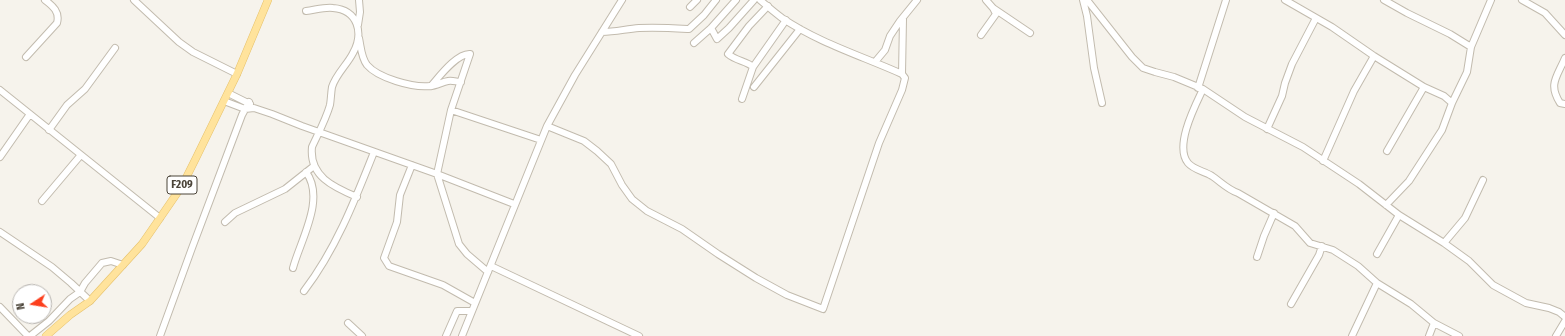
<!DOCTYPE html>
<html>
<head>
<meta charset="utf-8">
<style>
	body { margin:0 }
	#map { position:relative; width:1565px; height:336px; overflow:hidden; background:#f6f3ec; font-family:"Fira Sans Condensed",sans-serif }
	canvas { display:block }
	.north { position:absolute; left:12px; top:284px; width:40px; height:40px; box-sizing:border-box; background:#fff; border:1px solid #b7b4b0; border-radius:50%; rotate:258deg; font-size:11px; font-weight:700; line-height:16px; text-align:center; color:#4b4439 }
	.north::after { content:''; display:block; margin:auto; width:14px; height:18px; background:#fc3f1d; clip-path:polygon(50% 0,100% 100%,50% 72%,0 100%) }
</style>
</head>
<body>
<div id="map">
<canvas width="1565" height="336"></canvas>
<div class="north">N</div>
</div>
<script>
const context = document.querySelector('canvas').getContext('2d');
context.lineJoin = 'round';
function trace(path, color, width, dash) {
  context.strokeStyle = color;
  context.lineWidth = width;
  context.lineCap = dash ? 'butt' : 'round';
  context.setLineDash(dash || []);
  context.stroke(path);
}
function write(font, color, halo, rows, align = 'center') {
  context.font = font + ' "Fira Sans Condensed",sans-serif';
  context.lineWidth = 4;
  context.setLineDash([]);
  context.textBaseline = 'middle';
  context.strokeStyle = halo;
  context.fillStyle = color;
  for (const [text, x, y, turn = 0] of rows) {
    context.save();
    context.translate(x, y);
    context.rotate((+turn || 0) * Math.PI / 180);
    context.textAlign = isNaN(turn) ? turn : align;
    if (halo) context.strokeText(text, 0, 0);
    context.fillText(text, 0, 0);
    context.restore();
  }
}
const minor = new Path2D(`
	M134 0 179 42 193 52 237 74
	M1083 0 1087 16 1094 68 1102 103
	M1087 0 1132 57 1143 68 1155 72 1174 77 1203 89 1245 117 1303 147 1359 184 1399 215 1444 243 1469 261 1493 285 1526 303 1549 308 1559 312 1565 317
	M1285 0 1332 27 1374 56 1424 87 1444 96 1452 103
	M1384 0 1407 13 1450 34 1471 47 1467 72 1452 103 1442 130 1409 181 1386 205
	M1522 0 1545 13 1565 35
	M690 7 697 0
	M993 8 1030 33
	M306 11C315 10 324 7 333 8 358 10 364 33 353 53 347 65 336 74 332 87 331 93 331 99 330 105 326 119 318 134 312 147 309 176 333 187 357 197
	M358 25 360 12 359 0
	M711 28 717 39 729 28 754 0
	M602 32C615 32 626 29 639 28 656 27 672 28 689 29L704 15 716 0
	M981 35 996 14 993 8 986 0
	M359 38C361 47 361 57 367 65 378 78 413 88 430 86 436 86 442 82 448 81 452 80 457 82 461 82
	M694 43 711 28 736 0
	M1471 47 1491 0
	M26 57 57 23C60 12 53 6 45 0
	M1565 58C1557 77 1548 84 1560 103L1565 104
	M875 62 885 50 890 36 900 21 917 0
	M753 67C747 61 736 61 728 54L749 26 768 6
	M902 74 903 19
	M431 86C439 77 457 53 470 54L451 110 437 174 459 244 467 254 488 272
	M754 87 800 29
	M1198 88 1226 0
	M1203 89C1195 106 1174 146 1188 163 1194 170 1204 171 1212 176 1221 182 1227 189 1238 193L1295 226 1310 243 1333 250 1358 266 1377 283 1411 304 1434 323 1429 336
	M0 90 160 218
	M228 93 250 104
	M742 99 753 67 786 20
	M224 101 245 109 254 108 272 114 302 126 437 174 514 204
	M451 110 541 140
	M547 126 584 141 597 151 611 164 622 185 632 199 647 211 682 229 718 254 756 278 787 295 823 309 879 143 902 90 905 78 902 74C862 56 819 43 782 18 774 12 767 6 760 0
	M1267 129 1282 96 1285 83 1292 64 1316 18
	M49 130 67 105 85 89 115 48
	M1387 151 1424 87
	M0 157 30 114
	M1323 161 1354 91 1374 56
	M412 165 400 195 397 222 384 258 389 266 443 285 475 303
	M42 201 80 156
	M225 222 235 213 285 189 314 166
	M0 232 52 267 71 283 90 301
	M1444 243 1465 218 1483 180
	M1377 254 1399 215
	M1257 257 1264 236 1274 213
	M491 266 639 336
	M293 268C300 241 326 199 306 172
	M304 291C336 249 355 200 374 152
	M1291 304 1319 255 1322 246
	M0 307 28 336
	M348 323 362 336
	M1434 323 1459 336
	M30 336 49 321 70 299 80 292 85 283 102 263 111 261 123 265
	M160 336 192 248 242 115 249 102
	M446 336 457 311H472
	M462 336 547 126 575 75 622 0
	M1352 336 1377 283
	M1556 336 1565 321`);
const major = new Path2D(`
	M46 336 70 315 90 301 142 244 160 218 182 186 196 158 237 74 268 0`);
trace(minor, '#c2bbae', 8);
trace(major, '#e6c16a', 8);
trace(minor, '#fff', 6);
trace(major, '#ffe39c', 7);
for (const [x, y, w] of [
	[182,185,30]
]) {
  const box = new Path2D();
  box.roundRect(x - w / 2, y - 9, w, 18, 3);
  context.fillStyle = '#fff';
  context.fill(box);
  trace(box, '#4b4439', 1);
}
write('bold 11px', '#4b4439', null, [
	["F209",182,185]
]);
</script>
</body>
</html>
